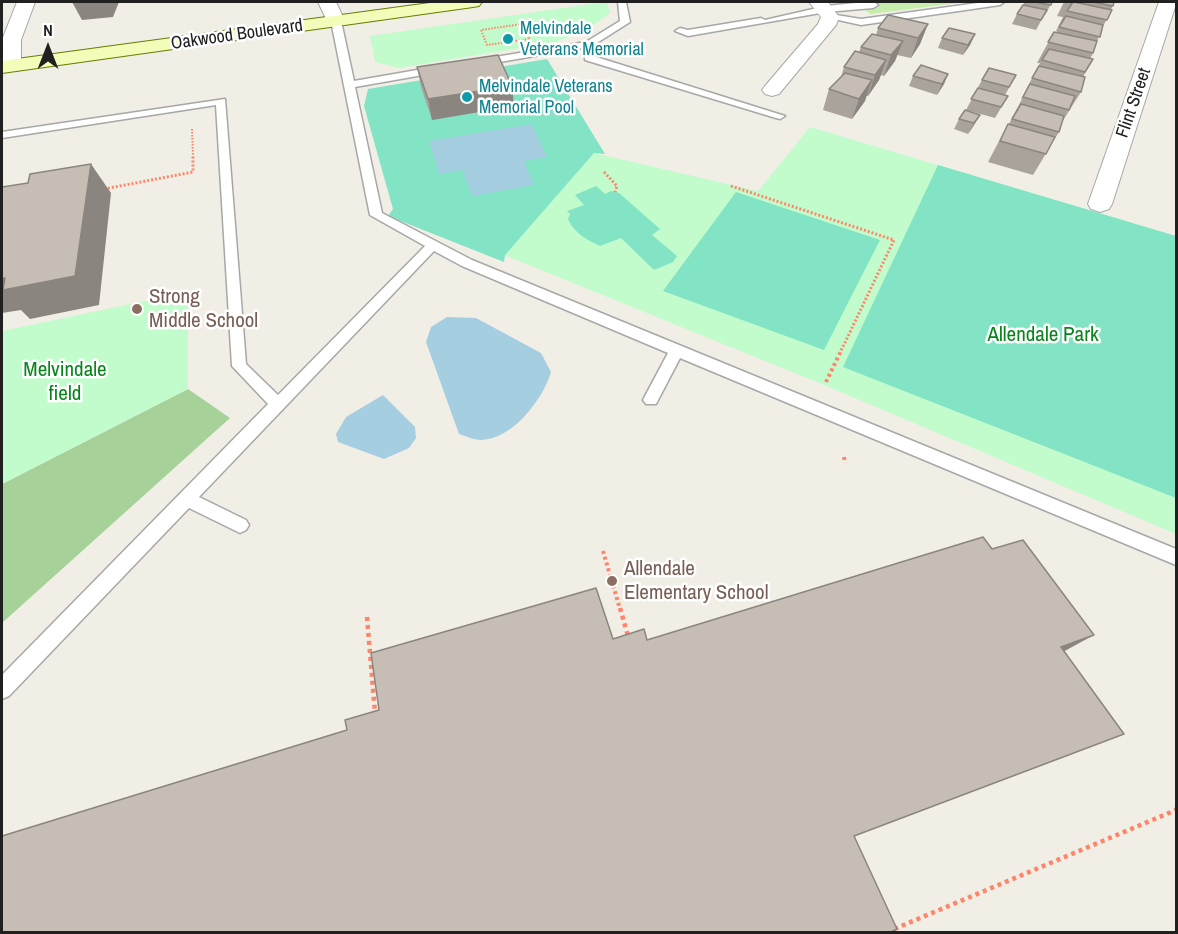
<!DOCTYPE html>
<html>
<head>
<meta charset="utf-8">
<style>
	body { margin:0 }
	#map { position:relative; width:1178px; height:934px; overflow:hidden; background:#f1eee6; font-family:"Archivo Narrow",sans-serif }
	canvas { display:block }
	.frame { position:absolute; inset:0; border:3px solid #202020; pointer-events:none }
	.north { position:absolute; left:18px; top:18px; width:60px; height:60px; -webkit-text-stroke:4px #fff; paint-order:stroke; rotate:0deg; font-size:16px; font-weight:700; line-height:24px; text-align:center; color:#202020 }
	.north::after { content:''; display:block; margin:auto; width:21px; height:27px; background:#202020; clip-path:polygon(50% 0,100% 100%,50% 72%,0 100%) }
</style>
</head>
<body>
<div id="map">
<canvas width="1178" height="934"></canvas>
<div class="frame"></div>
<div class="north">N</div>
</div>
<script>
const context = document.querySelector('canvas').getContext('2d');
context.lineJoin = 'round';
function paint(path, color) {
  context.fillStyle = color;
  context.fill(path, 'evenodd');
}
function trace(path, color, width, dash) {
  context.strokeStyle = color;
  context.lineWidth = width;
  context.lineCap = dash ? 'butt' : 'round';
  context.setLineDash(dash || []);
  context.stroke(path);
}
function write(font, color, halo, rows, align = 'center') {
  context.font = font + ' "Archivo Narrow",sans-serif';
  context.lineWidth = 5;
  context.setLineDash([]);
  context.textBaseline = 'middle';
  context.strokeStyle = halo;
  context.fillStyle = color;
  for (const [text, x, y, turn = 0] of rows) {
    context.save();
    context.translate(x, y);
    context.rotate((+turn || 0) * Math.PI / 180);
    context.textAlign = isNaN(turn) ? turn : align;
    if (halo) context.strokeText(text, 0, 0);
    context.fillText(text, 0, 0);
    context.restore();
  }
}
paint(new Path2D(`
	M855 2H966L870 14Z`), '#c6edab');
paint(new Path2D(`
	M188 389 230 418 2 623V484Z`), '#a6d29a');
paint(new Path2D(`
	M604 2H607L610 13 588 29 556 42 399 68 375 62 370 36Z
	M810 127 1176 236V534L824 385 504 255 594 153 758 191Z
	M188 292V389L2 484V331Z`), '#c3fccc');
paint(new Path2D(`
	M547 59 605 154 594 153 505 255 504 262 388 216 393 209 364 106 368 89Z
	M938 165 1176 236V498L843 367Z
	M596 186 605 194 611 191 619 193 660 229 652 235 677 256 673 262 654 270 621 238 600 246C587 240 574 233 568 219L570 214 567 211 584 205 575 195Z
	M736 192 880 240 824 350 663 291Z`), '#82e3c5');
paint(new Path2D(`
	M532 124 547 157 524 161 534 185 472 196 463 170 439 174 429 141Z
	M447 317 476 318 541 353 551 372C543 399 513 439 481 440 474 440 465 436 459 434L426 342 431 327Z
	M383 395 415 427 416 438 409 448 384 459 338 442 336 434 346 417Z`), '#a5cee0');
const lane = new Path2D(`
	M618 2H626L630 22 592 46 477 66 472 63 477 60 586 42 620 21Z
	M865 2H874L878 5 873 8 826 12 688 36 675 31 680 28 688 30 761 18 765 20 826 6Z
	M985 2H1004L1000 5 861 25 825 17 830 14 861 19Z
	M336 18 341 21 354 81 440 66 445 69 440 72 355 87 382 213 472 260 1176 549V565L680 358 656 404H646L643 400 668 353 462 266 434 251 199 497 246 520 249 525 246 530 240 533 234 530 189 508 9 696 2 699V675L268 404 232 366 216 105 2 138V132L225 99 246 364 278 395 425 246 370 215 331 21Z
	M585 56H593L785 116 780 119 776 118 585 60Z`);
const street = new Path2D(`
	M17 2H35L21 40V66L18 70H4L2 67V40Z
	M318 2H336L345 21 343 25H329Z
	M809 2H828L839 17 836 25 779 94 772 96 765 94 762 90 765 86 818 24 821 17Z
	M1159 2H1176V4L1112 204 1109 209 1100 212 1091 209 1088 204Z`);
const secondary = new Path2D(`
	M437 2H482L479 6 473 7 2 73V61Z`);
trace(lane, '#a7a7a7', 3);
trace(street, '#a7a7a7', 2);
trace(secondary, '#677e00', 2);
trace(new Path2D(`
	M522 24 530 39 487 45 481 30Z
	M192 129 193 156`), '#ff856a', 2, [1.5, 1.5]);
trace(new Path2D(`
	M604 172 617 186 615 192
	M731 186 894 240 839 355
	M104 189 193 172V155`), '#ff856a', 3, [2, 2]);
trace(new Path2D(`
	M826 382 840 353
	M844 457 845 463
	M603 551 620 609`), '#ff856a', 4, [3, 3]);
trace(new Path2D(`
	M620 608 628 636
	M367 617 375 713
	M887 932 1176 810V806`), '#ff856a', 4.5, [4, 4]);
paint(lane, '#fff');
paint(street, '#fff');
paint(secondary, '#f4fcb9');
paint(new Path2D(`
	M1025 2H1052L1045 15H1044L1036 30 1012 24 1017 14Z
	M1064 2H1114L1111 10H1112L1102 28 1093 53 1090 59H1093L1083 77 1081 92 1062 122 1059 132 1033 175 988 162 1008 124H1009L1012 118 1022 99H1021L1040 63H1037L1043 52 1054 32 1056 33 1057 31H1056L1063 17 1057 16Z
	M928 24 920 44 911 58 897 55 895 61 884 76 881 75 879 80 868 96H866L865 101 852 119 823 110 829 89 841 77 844 67 859 52 861 47 876 35 878 28Z
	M975 34 970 45 963 55 938 48 942 38Z
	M417 67 514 106 432 120 421 87Z
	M948 74 944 84 937 95 909 86 913 76Z
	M1016 75 1005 95 1002 106 995 118 966 110 982 80Z
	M980 115 974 125 968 134 954 129 959 119Z`), '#aaa39c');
paint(new Path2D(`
	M72 2H119L113 17 82 20Z
	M928 24 920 44 911 58 918 38Z
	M975 34 970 45 963 55 968 45Z
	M903 41 895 61 884 76 891 55Z
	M886 60 879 80 868 96 875 75Z
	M948 74 944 84 937 95 942 84Z
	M872 80 865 101 852 119 859 99Z
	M512 86 514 106 432 120 428 99Z
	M980 115 974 125 968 134 974 123Z
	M91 164 111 193 99 305 30 319 21 310 2 313V279Z
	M1094 635 1061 653V647Z`), '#8b857f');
const building = new Path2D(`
	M1034 2H1052L1051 5Z
	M1073 2H1074L1112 10 1107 20 1067 11Z
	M1093 2H1114L1113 6Z
	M1023 5 1047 10 1041 20 1017 14Z
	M888 15 928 24 918 38 878 28Z
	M1066 16 1103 25 1100 37 1059 27Z
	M949 28 975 34 968 45 942 38Z
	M1054 32 1097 41 1093 53 1048 42Z
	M872 34 903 41 891 55 861 47Z
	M1049 49 1093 59 1085 72 1042 60Z
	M855 51 886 60 875 75 844 67Z
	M498 55 512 86 428 99 417 67Z
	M921 65 948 74 942 84 913 76Z
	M1039 66 1085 77 1081 92 1032 78Z
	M989 68 1016 75 1009 87 982 80Z
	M845 73 872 80 859 99 829 89Z
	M1030 84 1075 96 1069 110 1023 97Z
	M978 88 1008 96 1001 107 971 99Z
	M1021 104 1064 116 1059 132 1012 119Z
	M965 110 980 115 974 123 959 119Z
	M1008 124 1055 137 1046 154 1000 141Z
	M91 164 75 276 3 290 5 278 2 279V187L28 183 30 174Z
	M983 537 992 549 1023 540 1094 635 1061 647 1124 734 854 836 897 929 889 933H2V836L347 730 345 720 379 710 371 653 596 588 613 639 644 629 647 640Z`);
paint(building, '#c6beb5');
trace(building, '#8b857f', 1.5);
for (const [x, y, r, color] of [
	[508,39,6,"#0f9aa8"],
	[467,97,6,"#0f9aa8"],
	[137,309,6,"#8d6e63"],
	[612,581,6,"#8d6e63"]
]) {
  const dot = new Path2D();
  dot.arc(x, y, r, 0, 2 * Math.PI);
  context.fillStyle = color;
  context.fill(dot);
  trace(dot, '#fff', 2);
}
write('18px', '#0d838f', '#fff', [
	["Melvindale",520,29],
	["Veterans Memorial",520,50],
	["Melvindale Veterans",479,87],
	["Memorial Pool",479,108]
], 'left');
write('18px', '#202020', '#fff', [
	["Oakwood Boulevard",237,35,-8],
	["Flint Street",1134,103,-71]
]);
write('21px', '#785e54', '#fff', [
	["Strong",149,297],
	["Middle School",149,321],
	["Allendale",624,569],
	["Elementary School",624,593]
], 'left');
write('21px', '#07851b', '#fff', [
	["Allendale Park",1043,335],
	["Melvindale",65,370],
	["field",65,394]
]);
</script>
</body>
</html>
